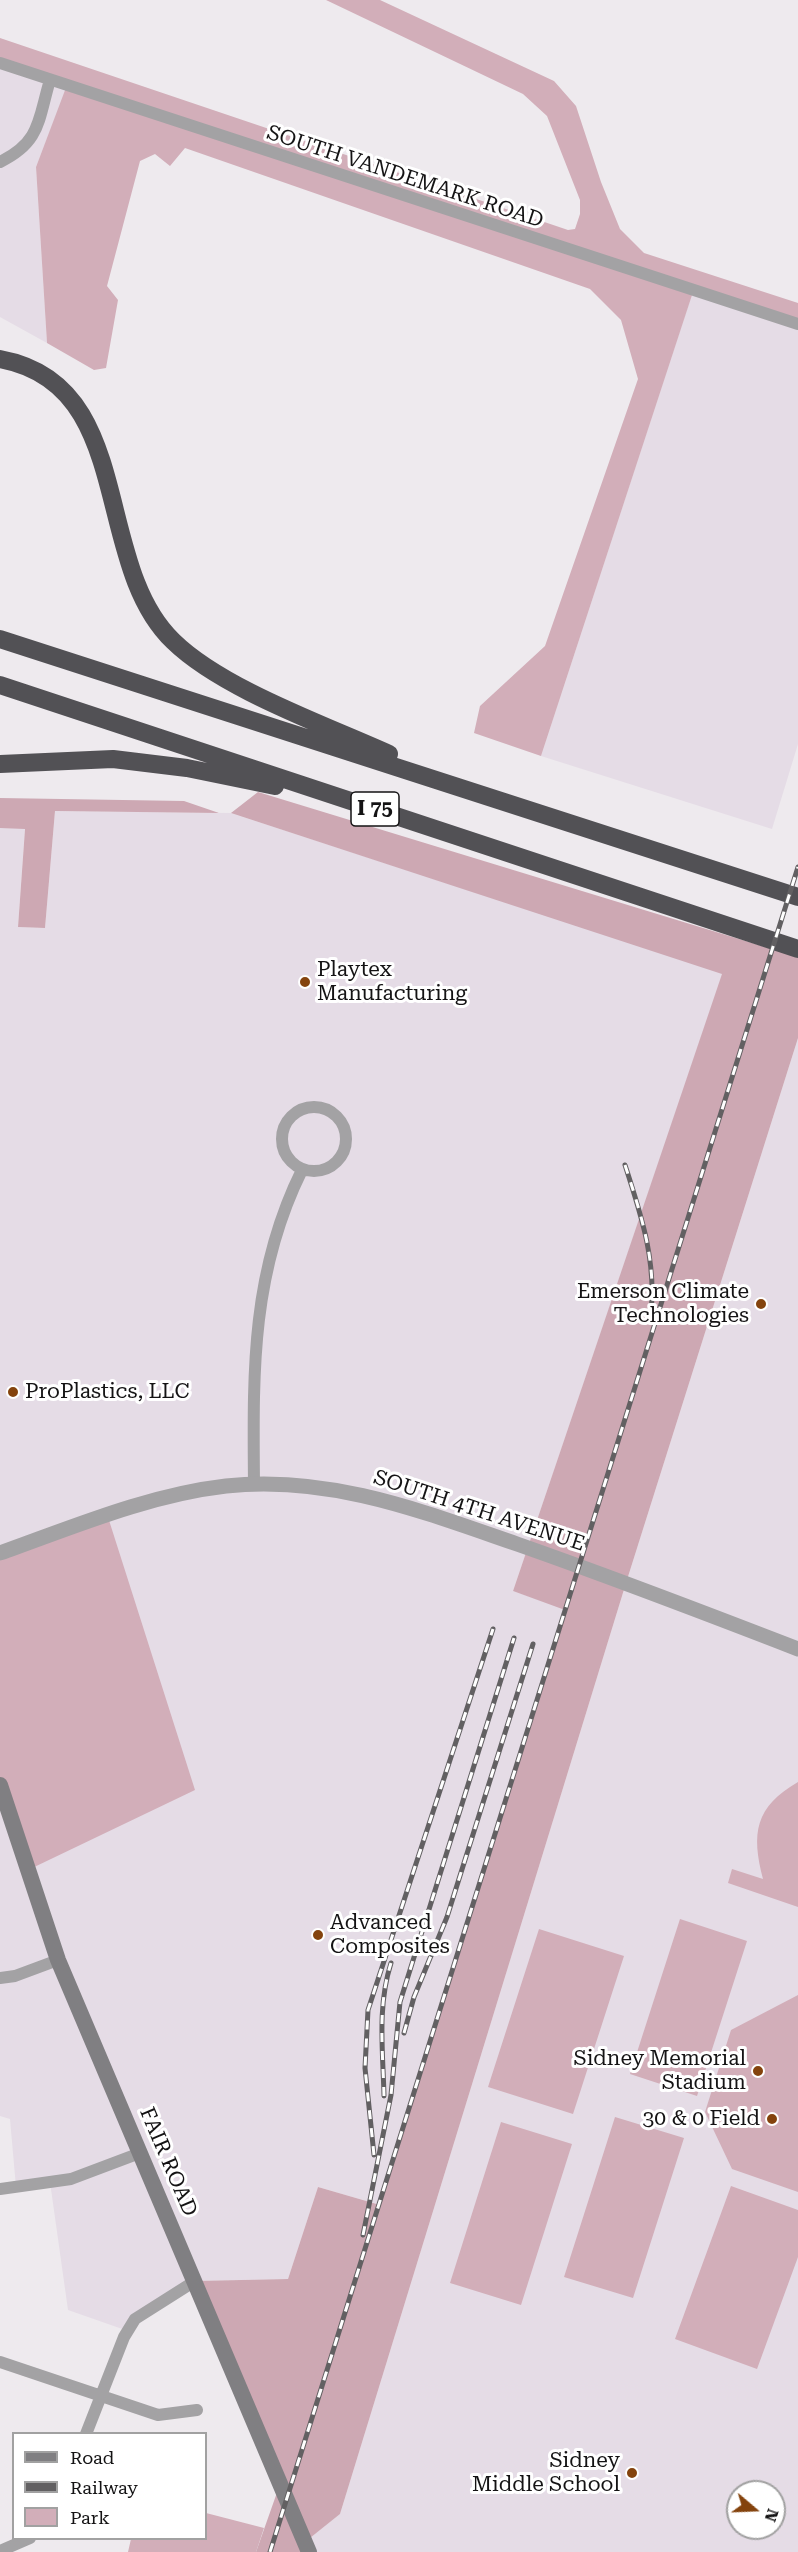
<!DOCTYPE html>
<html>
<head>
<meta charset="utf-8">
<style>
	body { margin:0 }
	#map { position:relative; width:798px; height:2552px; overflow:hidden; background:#eeeaee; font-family:"Roboto Serif",serif }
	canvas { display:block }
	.legend { position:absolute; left:12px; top:2432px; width:195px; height:108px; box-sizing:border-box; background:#fff; border:2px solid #a1a1a1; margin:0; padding:8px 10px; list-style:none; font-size:18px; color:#141314 }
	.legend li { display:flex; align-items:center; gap:12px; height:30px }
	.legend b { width:30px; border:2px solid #a1a1a1 }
	.north { position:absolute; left:726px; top:2480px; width:60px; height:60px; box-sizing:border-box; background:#fff; border:2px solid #a1a1a1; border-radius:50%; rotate:109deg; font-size:16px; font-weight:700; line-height:24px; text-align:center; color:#141314 }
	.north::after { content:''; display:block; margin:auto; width:21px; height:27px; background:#84430d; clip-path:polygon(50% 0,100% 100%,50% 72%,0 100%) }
</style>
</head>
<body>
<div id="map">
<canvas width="798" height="2552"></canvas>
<ul class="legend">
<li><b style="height:8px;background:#807f82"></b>Road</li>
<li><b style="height:8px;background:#626062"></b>Railway</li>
<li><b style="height:16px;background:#d2aeb9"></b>Park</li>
</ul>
<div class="north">N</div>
</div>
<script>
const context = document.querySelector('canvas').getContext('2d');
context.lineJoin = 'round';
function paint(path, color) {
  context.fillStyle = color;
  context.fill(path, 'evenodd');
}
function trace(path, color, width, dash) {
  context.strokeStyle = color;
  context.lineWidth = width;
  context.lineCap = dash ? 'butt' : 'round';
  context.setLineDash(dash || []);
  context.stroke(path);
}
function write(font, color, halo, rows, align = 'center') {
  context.font = font + ' "Roboto Serif",serif';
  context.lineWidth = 6;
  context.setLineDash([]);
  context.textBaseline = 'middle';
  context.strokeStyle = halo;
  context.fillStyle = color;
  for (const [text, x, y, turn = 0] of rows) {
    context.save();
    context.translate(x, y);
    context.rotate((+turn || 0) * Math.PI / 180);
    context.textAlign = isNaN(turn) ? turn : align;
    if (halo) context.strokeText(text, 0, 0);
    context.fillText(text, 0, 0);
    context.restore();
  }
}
paint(new Path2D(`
	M0 63 68 85 36 167 47 343 0 317Z
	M693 291 798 324V744L772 829 541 756Z
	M55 811 231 813 723 973 513 1591 566 1609 380 2205 318 2187 288 2279 195 2281 128 2331 68 2310 50 2182 16 2187 10 2119 0 2116V828H25L18 927 45 928Z
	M798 1038V2552H309L305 2542 340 2514 626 1583ZM738 2492H774V2528H738Z`), '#e5dce6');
paint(new Path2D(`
	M326 0H380L554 81 576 106 601 182 620 229 644 253 798 303V324L693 292 541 756 474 733 480 706 545 646 638 379 621 320 590 289 185 148 170 166 155 154 140 161 107 286 118 300 106 368 94 370 47 343 36 167 67 85 0 63V38L568 230 575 229 580 214V200L547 116 523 94Z
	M107 1514 195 1790 28 1870 0 1785V1553Z
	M798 1782V1907L728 1883 732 1869 763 1879C751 1833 755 1807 798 1782Z
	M680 1919 747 1941 697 2096 630 2074Z
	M539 1929 624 1956 573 2114 488 2087Z
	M798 1995V2192L732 2169 705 2112 731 2030Z
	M615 2117 684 2138 633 2298 564 2277Z
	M501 2122 572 2144 521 2305 450 2283Z
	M731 2186 798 2210V2257L757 2369 675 2339Z
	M206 2513 264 2528 256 2552H128L131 2539 206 2538Z`), '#d2aeb9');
paint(new Path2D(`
	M258 792 798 957V1038L626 1583 340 2514 305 2542 301 2552H256L280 2484 195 2281 288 2279 318 2187 380 2205 565 1610 513 1591 722 974 231 813Z
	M0 798 184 801 219 813 55 811 45 928 18 927 25 829 0 828Z`), '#cda8b3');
trace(new Path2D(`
	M0 63 798 324
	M0 162C41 142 38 120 50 80
	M282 1139a32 32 0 1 1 64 0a32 32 0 1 1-64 0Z
	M254 1484C253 1372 251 1273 302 1170
	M0 1978 15 1976 58 1960
	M0 2189 71 2179 140 2153
	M0 2362 158 2415 197 2410
	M86 2434 124 2337 135 2319 195 2281
	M0 2551 30 2538`), '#a3a2a4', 12);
trace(new Path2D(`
	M0 1553C73 1527 148 1495 226 1486 330 1475 421 1511 517 1544 611 1577 705 1613 798 1649`), '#a3a2a4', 15);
trace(new Path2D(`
	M0 1785 58 1960 309 2552`), '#807f82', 16);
trace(new Path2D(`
	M0 359C137 384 91 562 173 641 222 689 325 725 389 754
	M0 639 798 897
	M0 685 798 949
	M0 764 113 759 187 768 275 786`), '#525155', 18);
const rail = new Path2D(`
	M625 1165C642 1217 658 1266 650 1321
	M404 2033 414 1997 447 1917 533 1644
	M384 2096C383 2051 377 2007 391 1963
	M374 2155 365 2068 368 2010 493 1629
	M363 2235 391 2095 400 2002 514 1638
	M270 2552 798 867`);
trace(rail, '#626062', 5);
trace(rail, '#fff', 3, [9]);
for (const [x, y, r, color] of [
	[305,982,6,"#84430d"],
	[761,1304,6,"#84430d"],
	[13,1392,6,"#84430d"],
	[318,1935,6,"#84430d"],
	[758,2071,6,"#84430d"],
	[772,2119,6,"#84430d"],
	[632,2473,6,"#84430d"]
]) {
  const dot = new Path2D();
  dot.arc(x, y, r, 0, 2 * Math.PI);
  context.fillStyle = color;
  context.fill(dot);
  trace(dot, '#fff', 2);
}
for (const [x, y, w] of [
	[375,809,48]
]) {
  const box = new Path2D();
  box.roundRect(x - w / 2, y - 17, w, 34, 4.5);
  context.fillStyle = '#fff';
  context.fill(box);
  trace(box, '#141314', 1.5);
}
write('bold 20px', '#141314', null, [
	["I 75",375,809]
]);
write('21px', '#141314', '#fff', [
	["SOUTH VANDEMARK ROAD",405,177,18],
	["SOUTH 4TH AVENUE",479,1511,18],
	["FAIR ROAD",168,2162,67]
]);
write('21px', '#141314', '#fff', [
	["Playtex",317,970,"left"],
	["Manufacturing",317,994,"left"],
	["Emerson Climate",749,1292],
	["Technologies",749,1316],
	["ProPlastics, LLC",25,1392,"left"],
	["Advanced",330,1923,"left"],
	["Composites",330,1947,"left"],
	["Sidney Memorial",746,2059],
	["Stadium",746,2083],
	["30 & 0 Field",760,2119],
	["Sidney",620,2461],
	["Middle School",620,2485]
], 'right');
</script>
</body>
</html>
